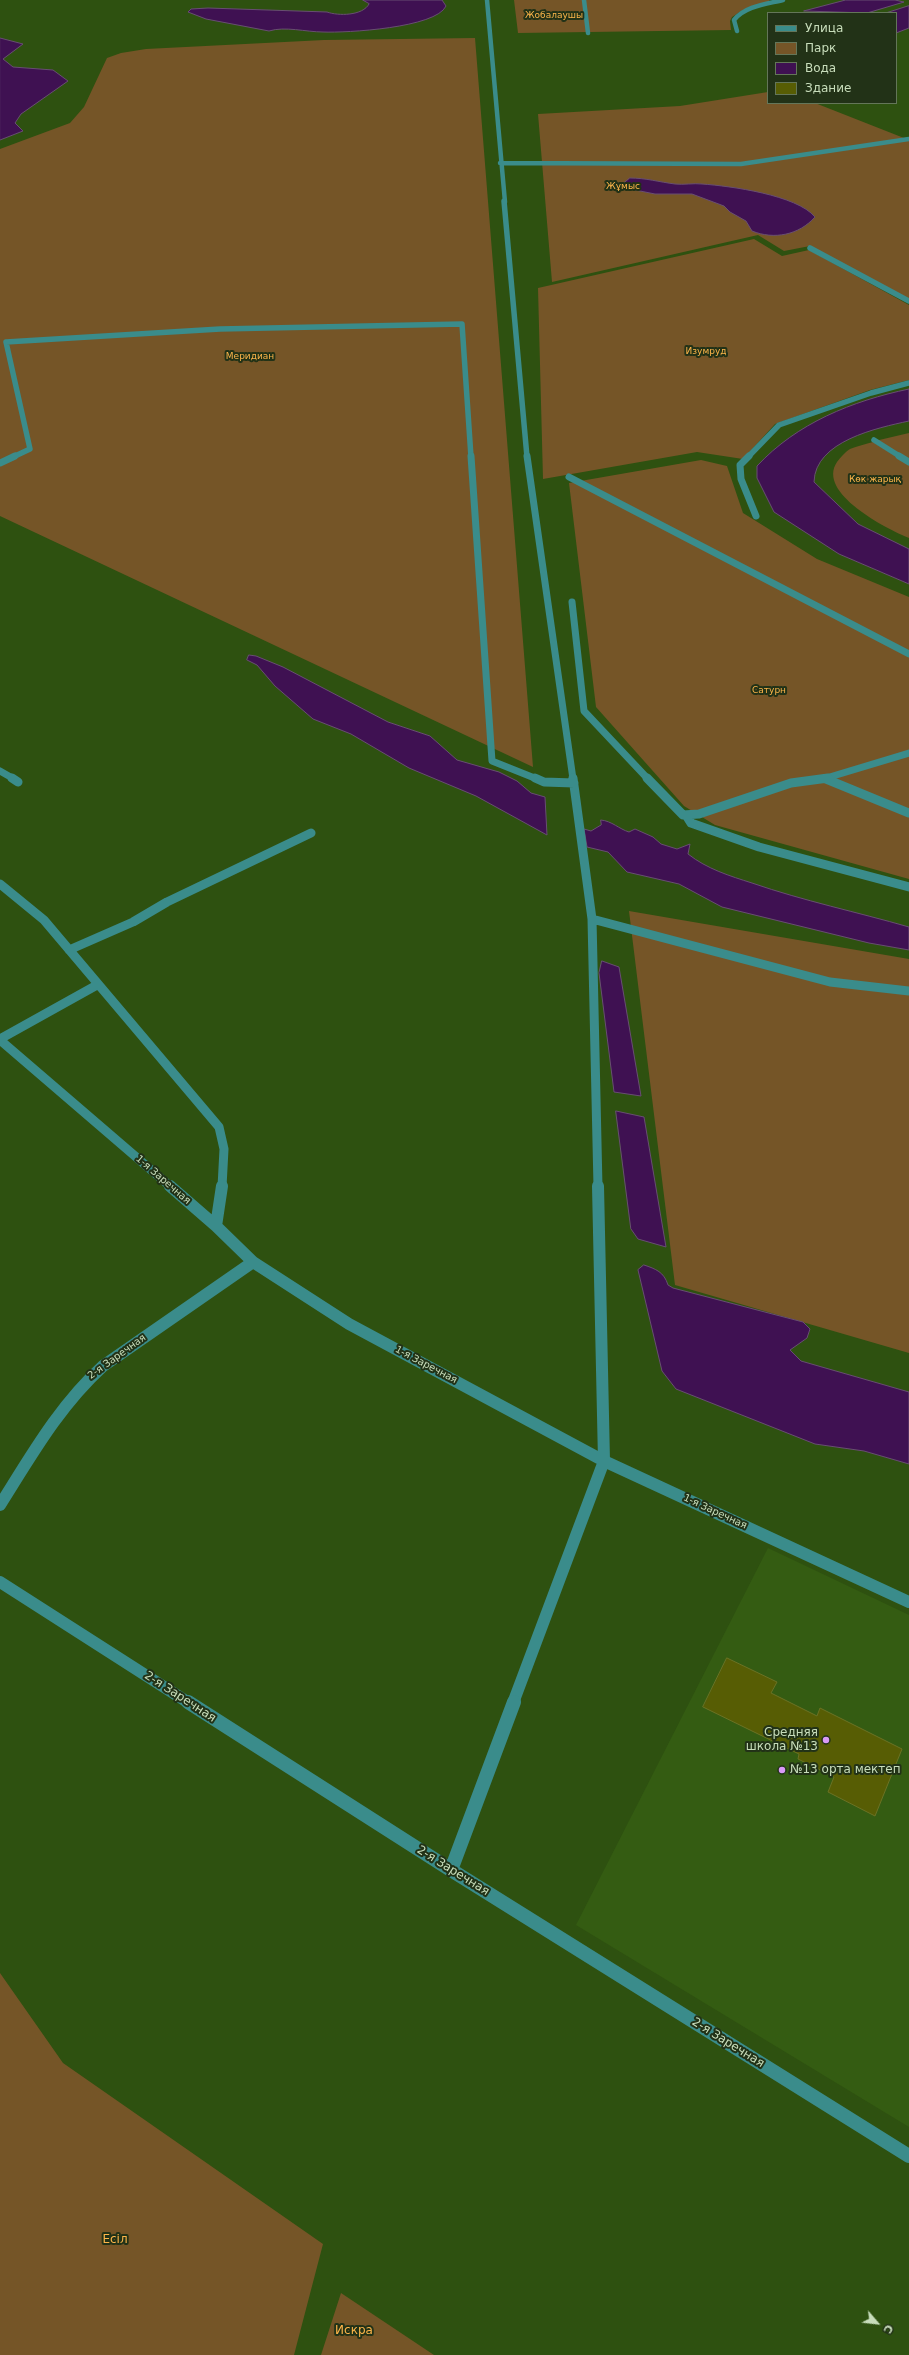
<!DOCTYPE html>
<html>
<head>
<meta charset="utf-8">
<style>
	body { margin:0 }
	#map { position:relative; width:909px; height:2355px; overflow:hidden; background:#2e5110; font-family:"DejaVu Sans",sans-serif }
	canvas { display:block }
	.legend { position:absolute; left:767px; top:12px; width:130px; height:92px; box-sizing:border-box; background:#223217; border:1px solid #647659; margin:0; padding:5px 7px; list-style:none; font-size:12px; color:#c8ddbb }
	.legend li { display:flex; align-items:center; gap:8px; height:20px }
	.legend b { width:20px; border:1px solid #647659 }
	.north { position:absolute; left:857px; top:2303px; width:40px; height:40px; -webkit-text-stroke:3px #223217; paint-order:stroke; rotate:118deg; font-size:11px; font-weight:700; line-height:16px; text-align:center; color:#c8ddbb }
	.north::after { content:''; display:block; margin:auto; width:14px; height:18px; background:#c8ddbb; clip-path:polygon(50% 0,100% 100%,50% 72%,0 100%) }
</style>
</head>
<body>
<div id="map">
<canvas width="909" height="2355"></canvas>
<ul class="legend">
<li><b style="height:5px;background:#3a8c8b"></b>Улица</li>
<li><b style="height:11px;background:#755527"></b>Парк</li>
<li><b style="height:11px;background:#3f1152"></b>Вода</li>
<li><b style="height:11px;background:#575d04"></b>Здание</li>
</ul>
<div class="north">С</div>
</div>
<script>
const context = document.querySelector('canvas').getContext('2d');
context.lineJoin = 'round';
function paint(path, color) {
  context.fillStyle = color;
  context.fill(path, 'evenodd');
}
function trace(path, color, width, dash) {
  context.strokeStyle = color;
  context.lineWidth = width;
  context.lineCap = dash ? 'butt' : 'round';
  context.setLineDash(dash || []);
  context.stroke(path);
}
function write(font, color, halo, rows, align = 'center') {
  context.font = font + ' "DejaVu Sans",sans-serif';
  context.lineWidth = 4;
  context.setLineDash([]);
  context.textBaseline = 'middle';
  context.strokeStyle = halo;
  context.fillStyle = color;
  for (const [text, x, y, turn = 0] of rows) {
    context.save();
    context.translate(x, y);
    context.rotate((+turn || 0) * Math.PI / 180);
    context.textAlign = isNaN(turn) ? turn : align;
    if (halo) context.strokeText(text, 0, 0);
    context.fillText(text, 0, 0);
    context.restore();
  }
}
paint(new Path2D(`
	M768 1548 909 1615V2127L576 1925Z`), '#345c12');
paint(new Path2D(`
	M514 0H769L770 2 743 10 732 17 730 21 731 30 518 33Z
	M475 38 533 767 0 516V149L70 123 84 107 107 58 121 53 146 49 324 40Z
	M768 92V103H815L909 140V301L810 246 784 251 758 235 552 282 538 114 680 106Z
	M754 239 782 256 809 250 909 305V380L870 390 775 424 743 459 697 452 543 479 538 288Z
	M909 433V461L875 441Z
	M873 442 909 464V538C887 529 816 493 837 462 840 458 845 452 850 449 857 446 866 444 873 442Z
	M701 460 727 466 743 513 817 559 909 597V879L715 825 684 806 596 707 569 483Z
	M629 911 909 959V1353L675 1285Z
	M0 1973 63 2063 323 2244 294 2355H0Z
	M341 2293 434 2355H321Z`), '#755527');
const water = new Path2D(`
	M363 0H442L446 6C436 28 346 33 323 32 306 32 285 26 269 31L206 19 188 12 191 9 208 8 327 12C338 16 363 16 369 4Z
	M846 0H895L904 2 867 13 804 11Z
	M909 6V28L896 33V13H886Z
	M0 38 23 44 3 59 13 67 53 70 68 81 21 114 15 123 23 131 0 140Z
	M630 178C646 178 659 182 675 184 684 185 693 183 702 184 730 186 797 195 815 217 799 235 774 240 752 231L746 221 730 212 724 206 692 194H655L630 189 623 184Z
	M909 389V421C877 428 815 441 814 482L858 524 909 549V584L839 554 774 512 757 478V466C797 423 852 401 909 389Z
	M249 655 256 656 283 667 388 722 430 736 457 760 499 772 517 781 531 793 545 797 547 835 476 796 409 768 351 734 313 719 275 686 257 665 247 660Z
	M601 820C612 821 619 829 629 832L635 829 653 837 661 844 677 849 690 844 688 854C707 869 730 876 752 883 804 901 857 912 909 927V950L869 943 722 907 679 884 627 872 608 852 587 847 584 829 591 831 601 825Z
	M602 961 619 967 641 1096 614 1092 599 973Z
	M616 1111 644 1117 666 1247 638 1239 631 1229Z
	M644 1265C656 1269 664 1272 668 1285L673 1288 803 1322 810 1329 807 1338 790 1350 801 1361 909 1392V1464L864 1451 815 1444 676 1389 662 1371 638 1270Z`);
paint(water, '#3f1152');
trace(water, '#684e72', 1);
const building = new Path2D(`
	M727 1658 777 1682 771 1693 817 1716 820 1708 902 1749 875 1816 828 1792 834 1777 798 1759 799 1754 703 1707Z`);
paint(building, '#575d04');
trace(building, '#6b7224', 1);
trace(new Path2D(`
	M487 0 505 202
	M584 0 588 33
	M737 31 734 20C745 6 767 4 783 0
	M500 163 741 164 909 139`), '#3a8c8b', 4.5);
trace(new Path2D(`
	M504 201 527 457
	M810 248 909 301
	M874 440 901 457
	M13 457 30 449 6 342 220 329 462 324 471 457
	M748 457 779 425 871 393 909 383`), '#3a8c8b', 5.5);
trace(new Path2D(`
	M471 456 492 761 537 779
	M527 456 573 779
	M749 456 740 465 741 479 756 516
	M899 456 909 462
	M0 463 15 456
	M569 477 909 654
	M572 602 584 711 648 779
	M0 771 14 779
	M823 779 909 753`), '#3a8c8b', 7);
trace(new Path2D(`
	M12 778 18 782
	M535 778 544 782 574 783
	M573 778 592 919 598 1187
	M647 778 683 815 699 814 791 783 828 778
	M826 779 909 813
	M686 815 691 823 759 847 909 887
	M0 884 44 920 219 1127 224 1149 222 1187
	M592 919 830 982 909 991
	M69 950 133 922 167 902 311 833
	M0 1039 97 985
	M0 1040 171 1187`), '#3a8c8b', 9);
trace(new Path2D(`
	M170 1186 216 1226 253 1262 349 1324 604 1461 909 1602
	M216 1226 222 1186
	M0 1505C31 1456 59 1406 103 1366L253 1262
	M0 1582 189 1703
	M513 1703 604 1461 598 1186`), '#3a8c8b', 12);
trace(new Path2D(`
	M188 1702 451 1870 909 2156
	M451 1870 514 1702`), '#3a8c8b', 14);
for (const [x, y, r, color] of [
	[826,1740,4,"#d99af7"],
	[782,1770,4,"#d99af7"]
]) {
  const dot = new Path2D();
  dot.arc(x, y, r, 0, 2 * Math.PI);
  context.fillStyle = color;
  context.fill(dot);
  trace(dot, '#223217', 1.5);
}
write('9px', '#fdb54a', '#223217', [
	["Жобалаушы",554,16],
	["Жұмыс",623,187],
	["Изумруд",706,352],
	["Меридиан",250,357],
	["Көк жарық",875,480],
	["Сатурн",769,691]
]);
write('10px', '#c8ddbb', '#223217', [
	["1-я Заречная",163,1180,41],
	["2-я Заречная",117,1357,-36],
	["1-я Заречная",426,1365,28],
	["1-я Заречная",715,1512,25]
]);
write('12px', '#c8ddbb', '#223217', [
	["2-я Заречная",180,1697,33],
	["2-я Заречная",453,1871,32],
	["2-я Заречная",728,2043,32]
]);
write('12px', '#c8ddbb', '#223217', [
	["Средняя",818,1733],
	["школа №13",818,1747],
	["№13 орта мектеп",790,1770,"left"]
], 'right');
write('12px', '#fdb54a', '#223217', [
	["Есіл",115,2240],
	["Искра",354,2331]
]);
</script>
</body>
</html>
